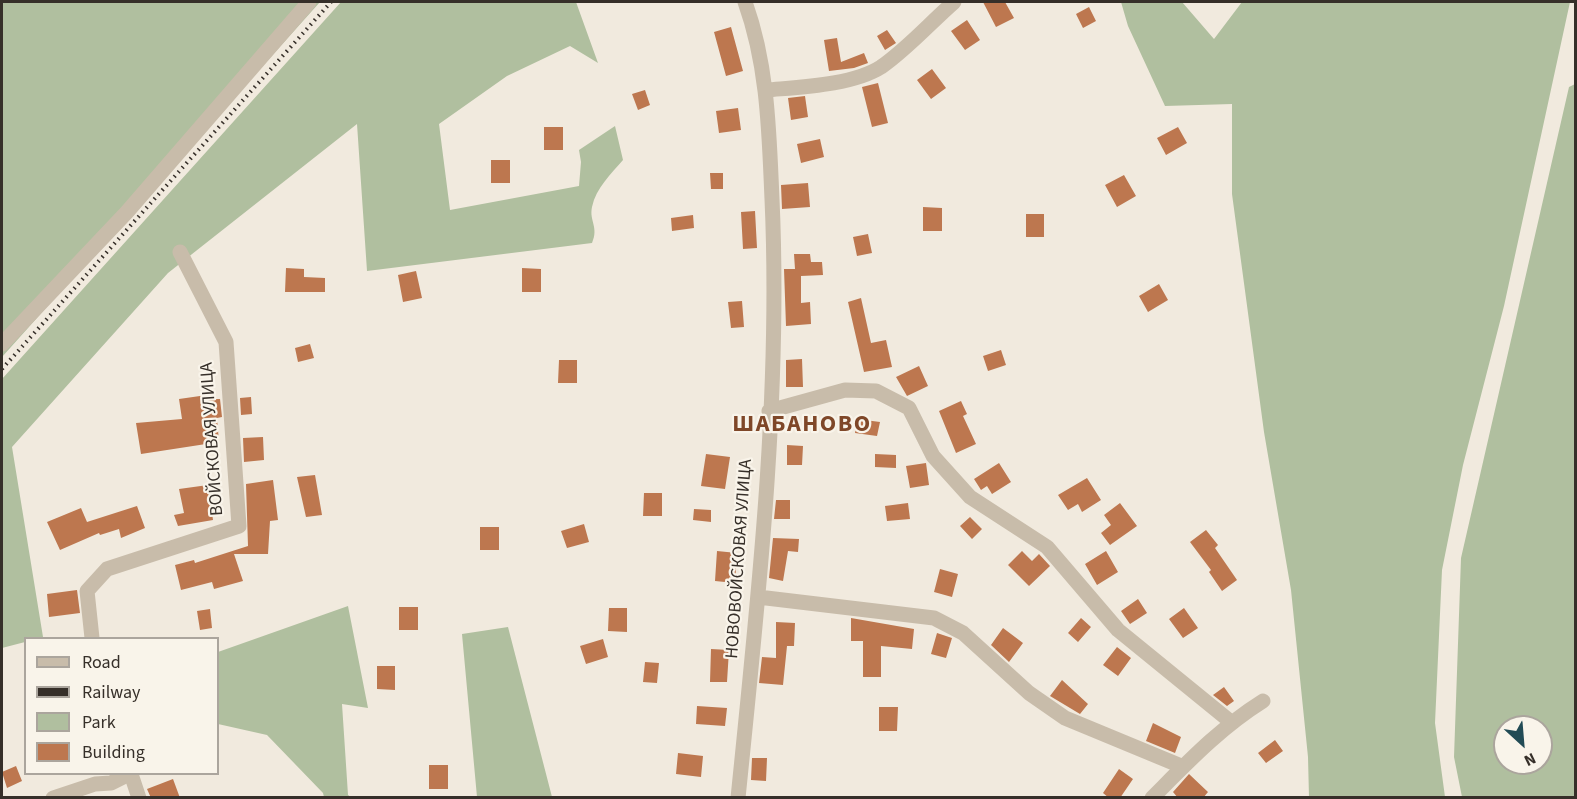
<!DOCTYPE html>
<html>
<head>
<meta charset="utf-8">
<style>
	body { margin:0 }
	#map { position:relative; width:1577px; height:799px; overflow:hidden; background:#f1eade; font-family:"Source Sans 3",sans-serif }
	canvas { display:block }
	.frame { position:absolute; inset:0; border:3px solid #362f29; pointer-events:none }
	.legend { position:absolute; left:24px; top:637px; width:195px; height:138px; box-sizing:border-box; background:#f9f4ea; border:2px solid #aba59d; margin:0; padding:8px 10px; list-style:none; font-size:18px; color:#362f29 }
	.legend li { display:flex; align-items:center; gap:12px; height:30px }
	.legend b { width:30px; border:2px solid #aba59d }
	.north { position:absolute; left:1493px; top:715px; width:60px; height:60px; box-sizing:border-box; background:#f9f4ea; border:2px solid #aba59d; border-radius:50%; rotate:154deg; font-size:16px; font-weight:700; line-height:24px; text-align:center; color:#362f29 }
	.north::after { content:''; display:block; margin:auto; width:21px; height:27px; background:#224b55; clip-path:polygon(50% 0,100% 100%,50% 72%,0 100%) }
</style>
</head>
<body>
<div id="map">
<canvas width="1577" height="799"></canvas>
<div class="frame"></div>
<ul class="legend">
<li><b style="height:8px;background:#c8bcaa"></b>Road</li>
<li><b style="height:8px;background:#362f29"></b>Railway</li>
<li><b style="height:16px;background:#b0bf9f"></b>Park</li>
<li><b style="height:16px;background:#bd774f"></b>Building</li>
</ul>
<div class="north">N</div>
</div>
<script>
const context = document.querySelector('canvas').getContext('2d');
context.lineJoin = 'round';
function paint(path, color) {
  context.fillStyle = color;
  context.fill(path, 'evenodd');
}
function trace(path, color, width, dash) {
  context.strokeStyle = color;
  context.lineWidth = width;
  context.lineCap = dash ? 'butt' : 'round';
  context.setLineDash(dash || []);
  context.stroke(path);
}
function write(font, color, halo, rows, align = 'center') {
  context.font = font + ' "Source Sans 3",sans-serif';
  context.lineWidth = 4.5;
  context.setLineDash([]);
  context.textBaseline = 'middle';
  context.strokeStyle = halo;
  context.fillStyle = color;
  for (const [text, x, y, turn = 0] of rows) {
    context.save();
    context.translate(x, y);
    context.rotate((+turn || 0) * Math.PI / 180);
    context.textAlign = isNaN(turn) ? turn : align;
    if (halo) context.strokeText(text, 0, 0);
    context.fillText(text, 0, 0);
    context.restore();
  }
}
paint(new Path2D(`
	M2 2H320L2 357Z
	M341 2H576L598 63 570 46 507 76 439 124 450 210 579 186 581 162 579 150 615 126 623 160C611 174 596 188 592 207 589 221 599 227 592 243L367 271 357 124 168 273 12 447 43 637 26 638 25 642 2 648V379Z
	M1121 2H1182L1214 39 1242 2H1570L1504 306 1463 465 1442 570 1435 723 1445 797H1309L1308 757 1291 590 1264 432 1232 194V104L1165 106 1128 26Z
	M1575 84V797H1462L1454 757 1461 558 1569 87ZM1505 727H1541V763H1505Z
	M348 606 368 708 342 704 348 795 351 797H324L323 793 267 735 218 724V652Z
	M508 627 552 797H477L462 634Z`), '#b0bf9f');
paint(new Path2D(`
	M983 2H1005L1014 18 996 27Z
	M1089 7 1096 21 1083 28 1076 14Z
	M967 20 980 40 965 50 951 31Z
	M731 27 743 71 726 76 714 32Z
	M887 30 896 43 885 50 877 36Z
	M837 38 841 62 864 53 868 63 854 68 829 71 824 40Z
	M932 69 946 88 931 99 917 80Z
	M878 83 888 123 872 127 862 87Z
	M645 90 650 105 638 110 632 94Z
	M805 96 808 117 791 120 788 98Z
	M738 108 741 130 719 133 716 111Z
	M544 127H563V150H544Z
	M1178 127 1187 143 1166 155 1157 138Z
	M820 139 824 157 801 163 797 144Z
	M491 160H510V183H491Z
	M710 173H723V189H711Z
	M1124 175 1136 196 1117 207 1105 185Z
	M808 183 810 207 782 209 781 185Z
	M923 207 942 208V231H923Z
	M755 211 757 248 743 249 741 212Z
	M1026 214H1044V237H1026Z
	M693 215 694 228 672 231 671 218Z
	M868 234 872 253 857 256 853 237Z
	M794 254H810L811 262H822L823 275 801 276V303L810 302 811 324 786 326 784 269H795Z
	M286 268 304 269V277L325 278V292H285Z
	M522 268 541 269V292H522Z
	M416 271 422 298 403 302 398 275Z
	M1159 284 1168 300 1148 312 1139 296Z
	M861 298 871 343 886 340 892 367 864 372 848 302Z
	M742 301 744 327 731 328 728 302Z
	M310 344 314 358 298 362 295 348Z
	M1001 350 1006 365 988 371 983 356Z
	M802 359 803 387H786V360Z
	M559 360H577V383H558Z
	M919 366 928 386 907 396 896 377Z
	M214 394 215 399H220L222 417 217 418 219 442 141 454 136 423 182 419 179 399Z
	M251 397 252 414 241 415 240 398Z
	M961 401 967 414 963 416 976 444 956 453 939 411Z
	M857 419 880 422 877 436 855 433Z
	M263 437 264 460 244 462 243 438Z
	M787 445 803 446 802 465H787Z
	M706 454 730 457 725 489 701 486Z
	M875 454 896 455V468L875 467Z
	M926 463 929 485 910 488 906 466Z
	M999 463 1011 482 992 494 987 486 981 490 974 479Z
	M315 475 322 515 306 517 297 477Z
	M1087 478 1101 500 1082 512 1078 504 1068 510 1058 495Z
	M273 480 278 520 270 521 268 554H234L243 581 214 589 212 582 181 590 175 565 194 560 195 563 248 546 246 484Z
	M208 485 213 520 178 526 174 515 184 513 179 489Z
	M644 493H662V516H643Z
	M776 500H790V519H774Z
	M908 503 910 519 887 521 885 506Z
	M1120 503 1137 526 1110 545 1101 533 1111 525 1104 515Z
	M137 506 145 528 121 538 119 529 100 535 99 533 60 550 47 522 81 508 87 522Z
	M694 509 711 510V522L693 520Z
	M970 517 982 529 972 539 960 526Z
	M584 524 589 542 567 548 561 531Z
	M480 527H499V550H480Z
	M1206 530 1218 545 1215 548 1237 580 1222 591 1209 572 1211 570 1190 542Z
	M773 538 799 539 798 552 788 551 783 581 769 578Z
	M717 551 737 553 735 583 715 581Z
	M1022 551 1032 561 1039 554 1050 566 1029 586 1008 565Z
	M1106 551 1118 572 1097 585 1085 564Z
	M940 569 958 574 952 597 934 592Z
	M77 590 80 613 49 617 47 594Z
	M1138 599 1147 613 1130 624 1121 611Z
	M399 607H418V630H399Z
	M609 608H627V632L608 631Z
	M1184 608 1198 628 1183 638 1169 619Z
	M210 609 212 628 200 630 197 611Z
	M851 618 914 629 912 649 881 646V677H863V641H851Z
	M1081 618 1091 627 1078 642 1068 633Z
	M776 622 795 623 794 646H787L783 685 759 683 762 657 776 658Z
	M1003 628 1023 643 1009 662 991 645Z
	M937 633 952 638 946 658 931 654Z
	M603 639 608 657 586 664 580 646Z
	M1117 647 1131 658 1118 676 1103 665Z
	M711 649 729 650 727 682H710Z
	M645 662 659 663 657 683 643 682Z
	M377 666H395V690L377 689Z
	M1062 680 1088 704 1080 714 1050 696Z
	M1224 687 1234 701 1227 706 1213 695Z
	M697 706 727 708 725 726 696 724Z
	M879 707H898L897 731H879Z
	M1153 723 1181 737 1175 753 1146 741Z
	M1275 740 1283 751 1266 763 1258 753Z
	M678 753 703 756 701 777 676 774Z
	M752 758H767L766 781 751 780Z
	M429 765H448V789H429Z
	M16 766 22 781 7 788 2 772Z
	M1119 769 1133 779 1120 798H1109L1103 793Z
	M1189 774 1208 792 1203 798H1178L1173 792Z
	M173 779 180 798H151L147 789Z`), '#bd774f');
trace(new Path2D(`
	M767 90C800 87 853 85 881 67 907 49 930 23 954 2
	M2 344 127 212 309 2
	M769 411 845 390 876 391 909 408 933 456 970 497 1047 547 1118 630 1231 722
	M758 597 934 618 963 633 1029 693 1065 718 1181 766
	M92 638 87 591 107 569 239 526 226 342 180 252
	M131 774 139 798
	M53 798 95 784 111 783 129 774
	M738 798C758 600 781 397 772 199 769 132 768 66 745 2
	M1152 798C1188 762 1220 728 1263 701`), '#c8bcaa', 15);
trace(new Path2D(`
	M2 369 331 2`), '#362f29', 4, [1.5, 4.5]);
write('18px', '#362f29', '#f9f4ea', [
	["ВОЙСКОВАЯ УЛИЦА",213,439,-94],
	["НОВОВОЙСКОВАЯ УЛИЦА",740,559,-86]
]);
context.letterSpacing = '1.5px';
write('bold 24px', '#7f4728', '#f9f4ea', [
	["ШАБАНОВО",802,426]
]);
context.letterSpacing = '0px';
</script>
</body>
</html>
